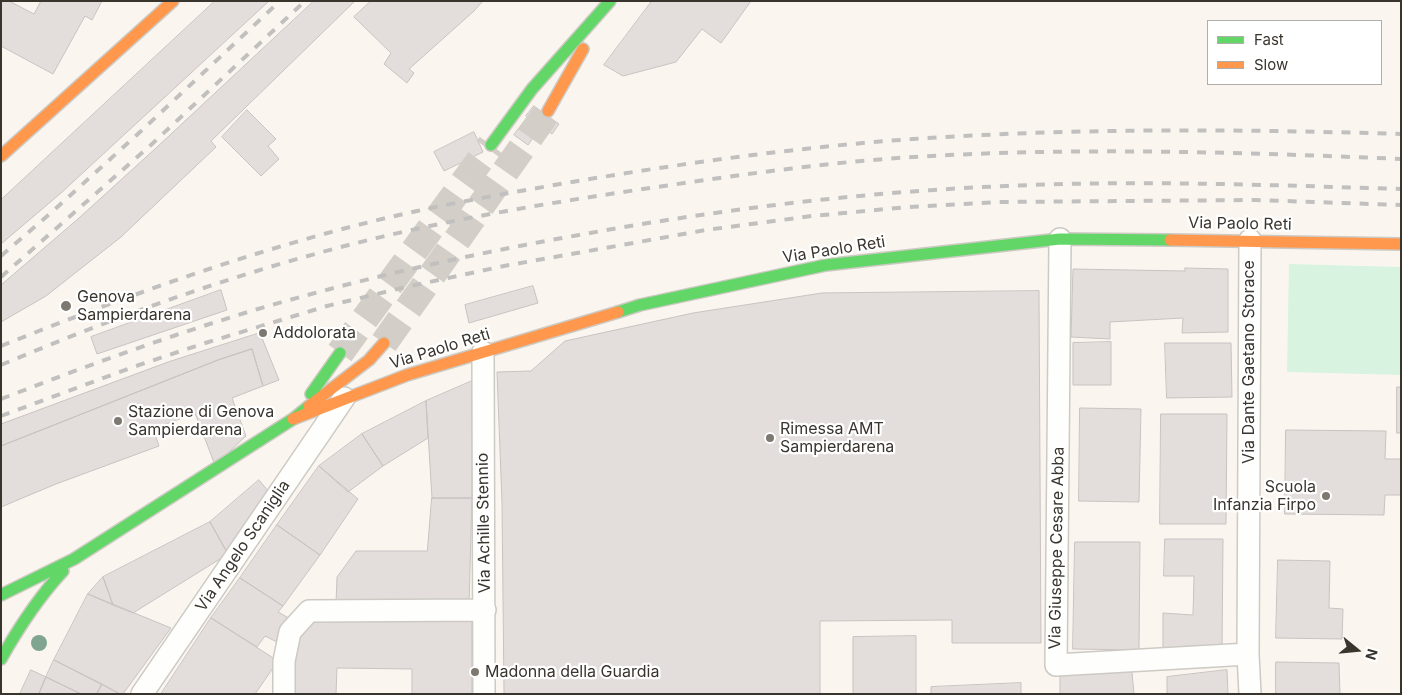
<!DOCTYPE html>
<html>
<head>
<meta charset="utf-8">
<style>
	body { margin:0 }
	#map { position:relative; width:1402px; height:695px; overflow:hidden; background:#faf6ef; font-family:Inter,sans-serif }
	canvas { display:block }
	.frame { position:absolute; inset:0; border:2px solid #39352d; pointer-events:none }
	.legend { position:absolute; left:1207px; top:20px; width:175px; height:65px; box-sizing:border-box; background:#fff; border:1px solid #b0aeab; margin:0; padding:6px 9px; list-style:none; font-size:15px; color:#39352d }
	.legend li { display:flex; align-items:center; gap:10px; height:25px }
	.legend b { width:25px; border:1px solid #b0aeab }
	.north { position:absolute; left:1332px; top:625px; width:50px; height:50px; -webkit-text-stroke:4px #fff; paint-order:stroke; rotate:107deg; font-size:14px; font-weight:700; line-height:20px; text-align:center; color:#39352d }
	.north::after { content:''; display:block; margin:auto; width:18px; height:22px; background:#39352d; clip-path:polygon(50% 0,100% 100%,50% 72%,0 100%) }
</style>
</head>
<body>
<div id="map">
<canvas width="1402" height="695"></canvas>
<div class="frame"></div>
<ul class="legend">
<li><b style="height:6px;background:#63d668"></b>Fast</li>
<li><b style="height:6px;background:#ff974d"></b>Slow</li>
</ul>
<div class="north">N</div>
</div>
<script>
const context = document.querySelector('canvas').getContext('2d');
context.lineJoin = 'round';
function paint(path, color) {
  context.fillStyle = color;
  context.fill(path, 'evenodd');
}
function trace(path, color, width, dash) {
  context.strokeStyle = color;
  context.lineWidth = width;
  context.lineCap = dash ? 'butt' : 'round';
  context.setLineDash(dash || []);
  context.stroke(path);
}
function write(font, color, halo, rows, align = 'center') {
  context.font = font + ' Inter,sans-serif';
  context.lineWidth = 4.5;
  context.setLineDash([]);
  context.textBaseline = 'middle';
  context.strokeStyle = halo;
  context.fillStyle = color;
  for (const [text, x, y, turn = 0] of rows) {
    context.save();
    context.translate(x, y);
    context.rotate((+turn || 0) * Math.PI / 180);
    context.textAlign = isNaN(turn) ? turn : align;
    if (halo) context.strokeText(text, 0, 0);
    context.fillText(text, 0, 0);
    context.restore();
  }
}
paint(new Path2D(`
	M1289 264 1401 267V375L1287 372Z`), '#d8f3e0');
const building = new Path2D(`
	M1 1H9L34 14 41 1H102L92 20 85 16 53 74 1 46Z
	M215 1H269L61 193 1 244V200Z
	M314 1H355L211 141 216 147 121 237 46 296 1 322V285L79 218 156 148Z
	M371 1H483L474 11 409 69 414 73 407 83 384 64 391 53 354 17Z
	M652 1H751L721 43 702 29 676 62 623 76 604 65Z
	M534 106 559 124 552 134 526 116Z
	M247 110 276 139 268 146 279 159 261 176 222 137Z
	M527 118 541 127 528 145 514 135Z
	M474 132 483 152 444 171 434 152Z
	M1185 268 1228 269V332L1182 333 1183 318 1110 322V339L1071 337 1073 269 1185 271Z
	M533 286 538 303 469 323 465 305Z
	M221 290 227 310 97 354 91 337Z
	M1039 291 1041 643H952V620L820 621V694H504L502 503 497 372 531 371 565 341 693 313 822 293Z
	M260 333 279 380 263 386 252 349 218 360 1 446V424L168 362Z
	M1111 342V385H1073V343Z
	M1165 343H1231L1232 397 1167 398Z
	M252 349 263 386 232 398 246 436 215 465 195 413 153 429 159 446 56 484 1 507V446L218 360Z
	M472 381V498H432L426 401Z
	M1397 387H1401V433H1397Z
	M426 401 428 438 383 466 362 434Z
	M1080 408 1141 409 1139 502 1079 501Z
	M1161 414H1227L1226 524H1160Z
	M1286 430 1386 431 1385 459H1401V495H1385L1384 515 1285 514Z
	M362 434 383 466 348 492 319 466Z
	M319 466 358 499 320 555 277 525Z
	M259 480 269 492 228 554 210 522Z
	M432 498H472L469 605 336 603 337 577 356 551H427Z
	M210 522 228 554 133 613 113 605 103 577Z
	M277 525 320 555 283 606 240 578Z
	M1165 539H1223L1222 651 1163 650V613L1193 615 1194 576H1164Z
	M1075 542H1140L1139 650 1073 649Z
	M1278 560 1330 561 1329 608 1343 609 1342 639 1276 638Z
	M103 577 113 605 88 594Z
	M240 578 283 606 278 612 294 621 277 642 265 636 257 647 211 618Z
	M88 594 171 628 123 694H120L54 660Z
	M308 617H472V694H412V669L337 668 336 694H293V633Z
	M211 618 278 661 255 694H161Z
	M916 636V694H853V637Z
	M54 660 102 684 97 694H81L46 677Z
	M1276 662 1339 663 1340 694H1276Z
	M31 670 46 677 39 694H20Z
	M1227 670 1228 694H1167V677Z
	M1132 672 1134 694H1060V675Z
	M46 677 81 694H39Z
	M1021 683V694H931V687Z
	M102 684 120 694H97Z`);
paint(building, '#e3dddc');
trace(building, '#c8c2c1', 1);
trace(new Path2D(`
	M384 343 548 111
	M340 353 491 145`), '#d3cfc8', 28, [28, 14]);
const street = new Path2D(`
	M1060 239 1056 665 1248 654
	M483 352 484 694
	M142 694 344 398
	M284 694V661L290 632 309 611 485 610
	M1250 694 1248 654 1250 240`);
const fast = new Path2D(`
	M491 145 532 89 610 1
	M618 312 640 305 826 265 1060 239 1170 240
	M311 394 340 353
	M1 595 74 559 293 419 309 406
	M1 659C19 627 38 598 63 571`);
const slow = new Path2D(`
	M548 111 583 49
	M1 156 173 1
	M1170 240 1401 244
	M309 406 369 360 384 343
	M293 419 407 375 618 312`);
trace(street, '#cdcac3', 24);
trace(fast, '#cdcac3', 14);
trace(slow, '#cdcac3', 14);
trace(street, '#fefefd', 21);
trace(fast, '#63d668', 11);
trace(slow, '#ff974d', 11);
trace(new Path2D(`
	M1 256 53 211 140 132 280 1
	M1 277 152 144 305 1
	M1 346C136 292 275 242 417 211 468 200 520 191 572 182 685 163 799 147 913 139 1075 128 1239 129 1401 134
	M1 365C136 308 274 260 416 229 498 211 581 198 664 186 746 174 830 162 913 157 1076 147 1238 152 1401 159
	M1 399C86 366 171 335 258 309 364 278 471 254 579 235 721 209 863 192 1006 186 1138 180 1269 185 1401 189
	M1 416 133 367 202 344 327 306 406 287 504 266 706 230 812 216 908 207 999 202 1256 200 1401 205`), '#c1c0bf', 4, [9, 9]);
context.fillStyle = '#7fa590';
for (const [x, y] of [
	[39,643]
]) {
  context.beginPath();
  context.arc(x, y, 8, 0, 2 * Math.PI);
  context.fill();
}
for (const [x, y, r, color] of [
	[66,306,6,"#7d7971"],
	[263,333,5,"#7d7971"],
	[118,421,5,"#7d7971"],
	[770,438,5,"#7d7971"],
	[1326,496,5,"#7d7971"],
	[475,672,5,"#7d7971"]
]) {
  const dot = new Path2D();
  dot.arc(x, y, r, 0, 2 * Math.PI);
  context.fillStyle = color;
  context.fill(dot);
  trace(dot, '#fff', 2);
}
write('16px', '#39352d', '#fff', [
	["Via Paolo Reti",1240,224,1],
	["Via Paolo Reti",834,250,-9],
	["Via Paolo Reti",440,349,-17],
	["Via Dante Gaetano Storace",1249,362,-90],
	["Via Achille Stennio",484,523,-91],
	["Via Angelo Scaniglia",243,546,-56],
	["Via Giuseppe Cesare Abba",1057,548,-89]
]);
write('16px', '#39352d', '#fff', [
	["Genova",77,297],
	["Sampierdarena",77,315],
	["Addolorata",273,333],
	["Stazione di Genova",128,412],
	["Sampierdarena",128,430],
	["Rimessa AMT",780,429],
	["Sampierdarena",780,447],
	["Scuola",1316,487,"right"],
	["Infanzia Firpo",1316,505,"right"],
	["Madonna della Guardia",485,672]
], 'left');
</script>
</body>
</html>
